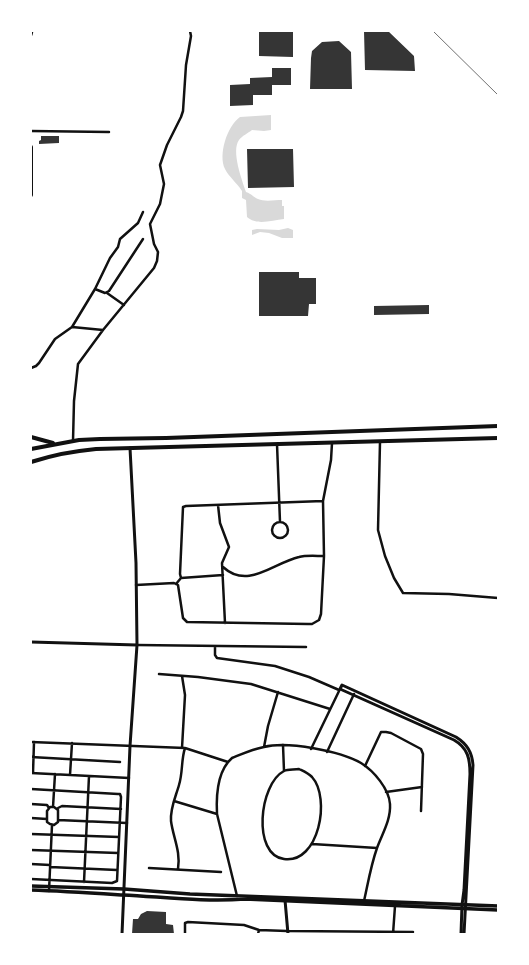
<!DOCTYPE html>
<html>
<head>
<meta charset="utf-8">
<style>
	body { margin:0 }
	#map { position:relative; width:529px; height:965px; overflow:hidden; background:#fff; font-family:Signika,sans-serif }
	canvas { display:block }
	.frame { position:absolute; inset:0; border:32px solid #fff; pointer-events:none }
</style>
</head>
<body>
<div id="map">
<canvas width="529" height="965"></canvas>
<div class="frame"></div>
</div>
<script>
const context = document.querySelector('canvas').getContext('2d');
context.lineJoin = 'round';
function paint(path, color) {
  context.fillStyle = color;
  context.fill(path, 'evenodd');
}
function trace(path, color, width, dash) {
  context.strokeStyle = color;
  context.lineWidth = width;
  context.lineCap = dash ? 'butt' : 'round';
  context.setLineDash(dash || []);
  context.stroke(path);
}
paint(new Path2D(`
	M271 115V130L264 131 252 130C248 133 242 136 239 140 231 151 242 180 246 192 252 194 253 197 258 199 264 202 275 200 282 200V206H284V219C272 220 257 226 247 217L246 200 242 198V191C237 183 229 177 225 169 218 155 227 126 240 117Z
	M288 228 293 230V238H282L269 233 260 232 252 235V230L257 229 279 230Z`), '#d9d9d9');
paint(new Path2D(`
	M259 31H293V57L259 56Z
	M364 31H388L414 56 415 71 365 70Z
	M339 41 351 52 352 89H310L311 58 312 51 322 42Z
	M272 68H291V85H272V95H253V105L230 106V85L250 84V78L272 77Z
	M41 136H59V143L39 144V141L41 140Z
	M247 149H293L294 187 248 188Z
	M259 272H299V278H316V304H309L308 316H259Z
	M429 305V314L374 315V306Z
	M147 911 166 912V924L173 925 174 934H132L133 919H138L141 914Z`), '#353535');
trace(new Path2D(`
	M31 131 109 132
	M95 289 110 258 118 247 120 239 138 223 143 212
	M107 293 124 305
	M72 327 103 330
	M31 368 36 366 39 363 55 339 72 327 95 289 105 293 109 291 143 239
	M73 441 74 401 78 364 103 330 154 268 157 261 158 252 154 244 150 224 160 204 164 184 160 165 167 145 181 117 183 111 186 65 191 36 190 31
	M380 442 378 530 385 556 394 578 403 593 449 594 498 598
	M277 444 280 522
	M218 505 220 523 229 547 222 563 225 623
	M272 530a8 8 0 1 1 16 0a8 8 0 1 1-16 0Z
	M223 567C248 590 273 563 299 557 306 555 316 556 324 556
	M223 575 181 578 180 574 183 507 186 506 323 501
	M176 584 181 578
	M136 585 174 583 178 585 183 618 187 622 308 624H312L319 620 321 614 324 556 323 501 331 460 332 443
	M137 645 306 647
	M215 646V655L217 658 275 666 309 677 339 690
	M159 674 198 677 251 684 330 709
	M31 742 185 748 228 762
	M283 745 284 771
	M264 747 268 726 278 692
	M182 748 185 695 182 676
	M311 749 340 689
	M327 752 354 694
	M31 757 120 762
	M365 766 381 732H386L391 733 421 749 423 754 421 811
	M299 769C303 771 308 773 312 777 331 798 319 864 284 859 252 855 259 784 284 771 288 769 294 770 299 769Z
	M31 773 129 778
	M33 773 34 742
	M70 775 72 743
	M31 789 118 794H120L121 797 117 881 112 883 31 879
	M386 792 422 787
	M174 801 217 814
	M31 804 47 805 49 808
	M50 807H54L58 810V822L54 825 50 824 47 822V811Z
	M53 807 55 774
	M58 808 62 806 121 809
	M31 818 47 819
	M58 820 127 823
	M31 834 119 837
	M312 844 377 848
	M31 850 118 853
	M31 864 50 865
	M50 867 117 870
	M149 868 221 872
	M178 869C181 852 173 837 171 821 170 808 176 796 179 785 183 772 181 760 185 748
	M84 882 89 776
	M49 891 52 825
	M237 896 217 814C216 795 217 771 232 758 242 754 253 749 264 747 288 741 340 751 361 763 374 771 389 789 390 804 391 820 382 834 377 848 371 865 368 883 364 901
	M185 934V923L188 922 244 925 259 930 287 931 413 932
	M258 934 259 930
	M393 934 395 906`), '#111', 2.5);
trace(new Path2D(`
	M31 35 32 31
	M31 642 137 645
	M285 900 288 934
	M122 934 130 746 137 645 136 563 130 448
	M461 934 462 905 464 890 470 774C470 759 468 748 454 740L340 689 342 685 456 737C467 744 472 752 473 765L464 934`), '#111', 3);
trace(new Path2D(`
	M31 886 124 889 190 894 498 906
	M31 890C62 891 92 893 123 895 164 897 204 902 245 899L498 910`), '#111', 3.5);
trace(new Path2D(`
	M31 147V195`), '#111', 4);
trace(new Path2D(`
	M31 437 53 443
	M31 449 79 440 100 439 166 438 498 426
	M31 462C53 455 73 451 96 449L498 438`), '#111', 4);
trace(new Path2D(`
	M433 31 498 95`), '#707070', 1);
</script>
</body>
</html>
